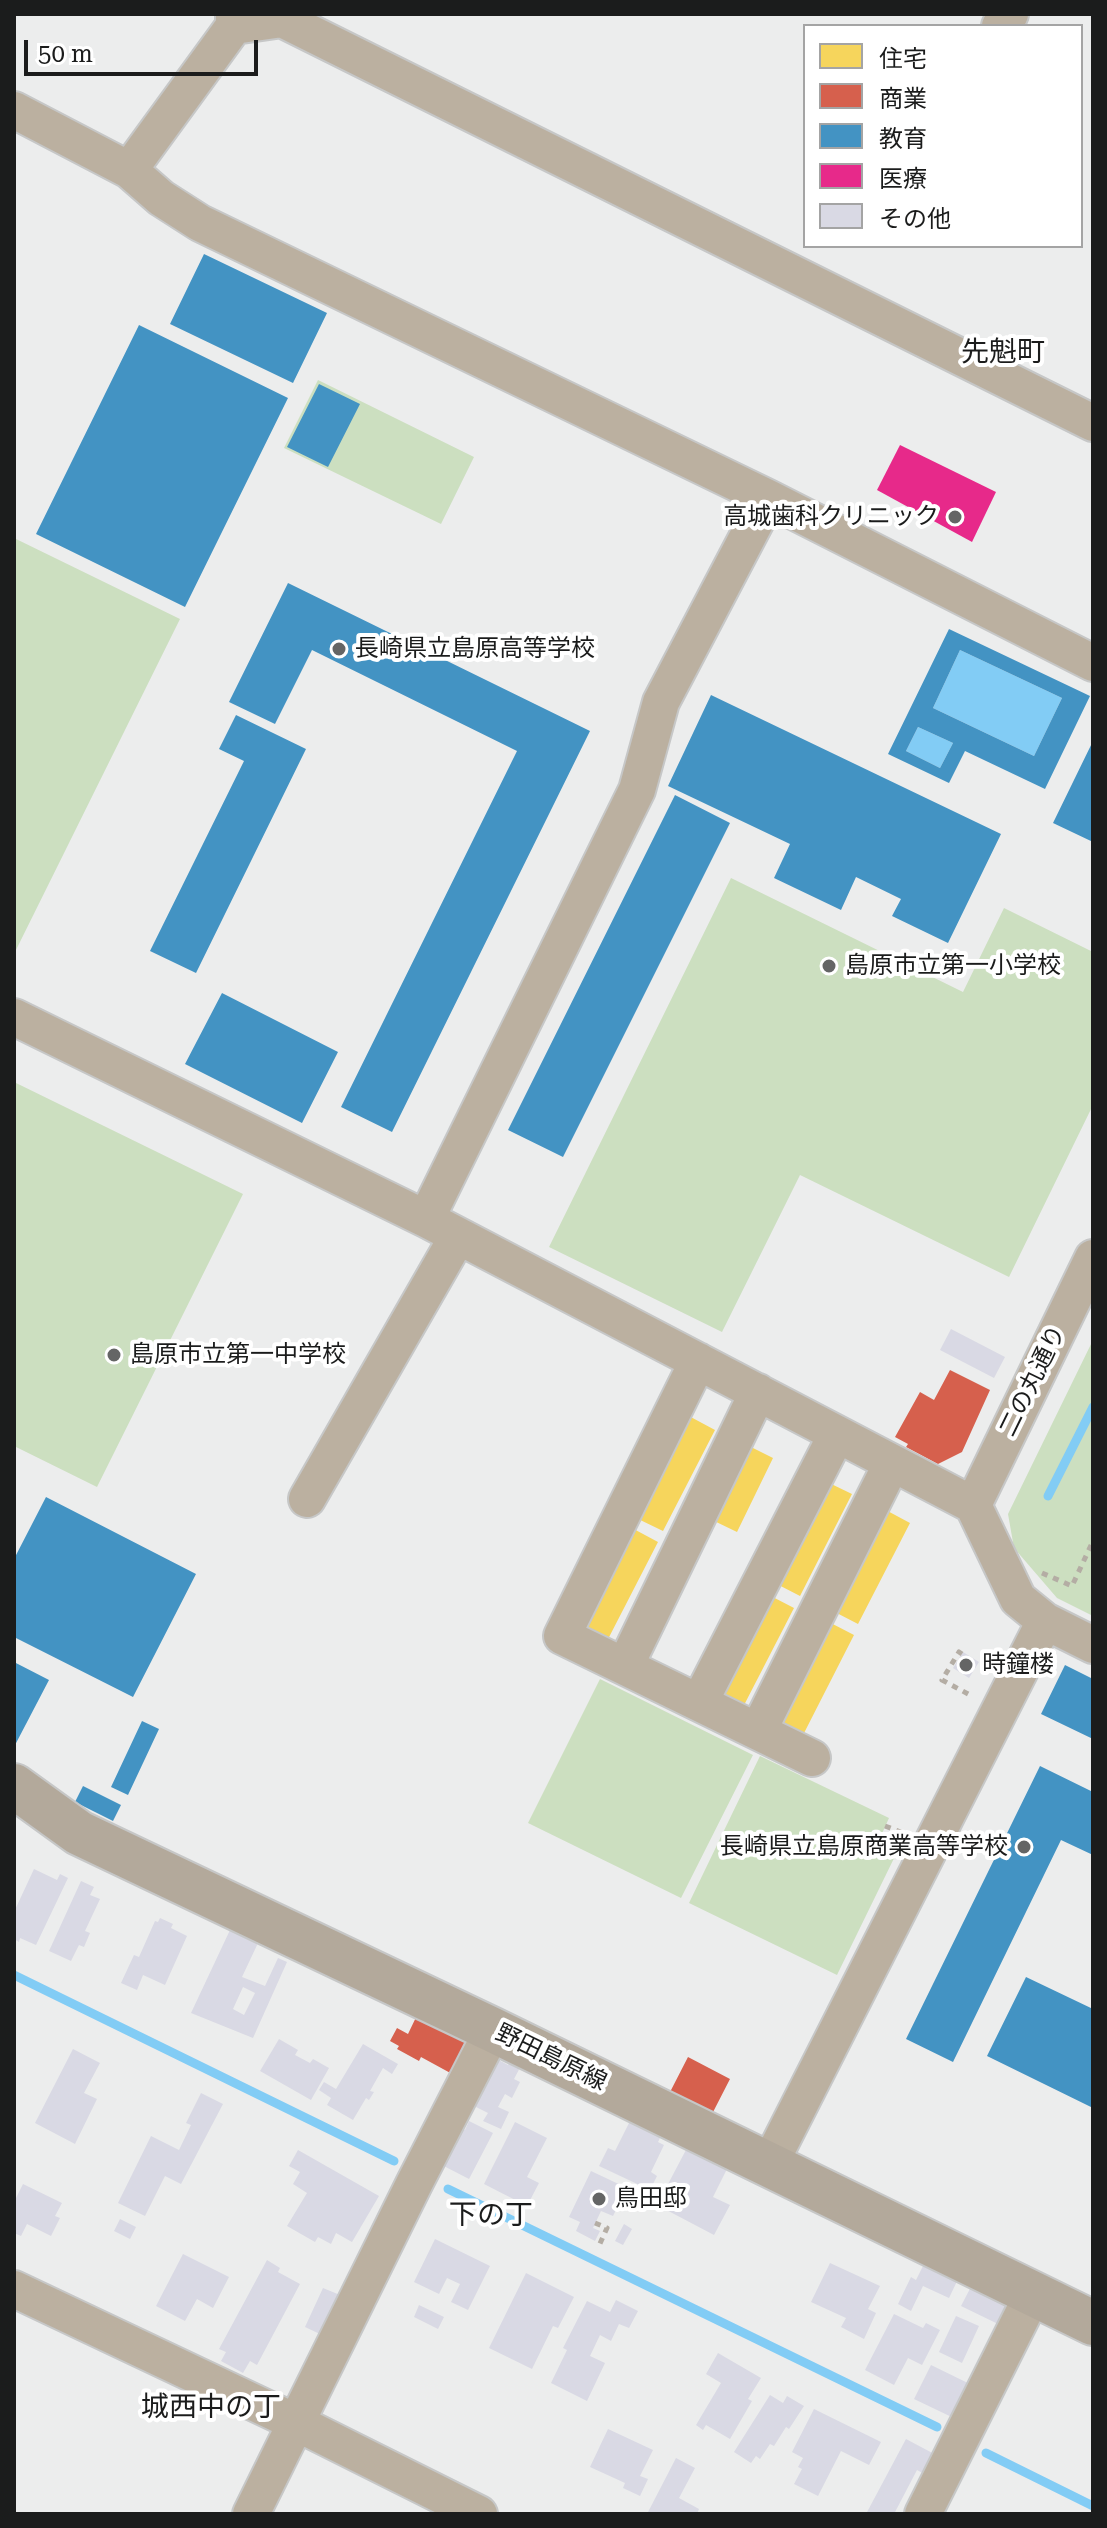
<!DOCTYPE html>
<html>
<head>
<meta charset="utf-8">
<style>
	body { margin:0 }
	#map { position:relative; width:1107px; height:2528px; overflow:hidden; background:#eceded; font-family:"Roboto Serif","Noto Sans JP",serif }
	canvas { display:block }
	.frame { position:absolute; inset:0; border:16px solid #1b1c1c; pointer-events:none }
	.legend { position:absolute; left:803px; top:24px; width:280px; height:224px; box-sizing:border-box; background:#fff; border:2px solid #a4a4a4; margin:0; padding:10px 14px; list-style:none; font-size:24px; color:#1b1c1c }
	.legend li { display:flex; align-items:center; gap:16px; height:40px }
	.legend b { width:40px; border:2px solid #a4a4a4 }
	.scale { position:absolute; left:24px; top:40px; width:234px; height:36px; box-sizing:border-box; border:4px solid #1b1c1c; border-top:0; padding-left:10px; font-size:24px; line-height:28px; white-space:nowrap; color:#1b1c1c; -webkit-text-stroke:6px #fff; paint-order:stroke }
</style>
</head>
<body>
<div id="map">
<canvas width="1107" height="2528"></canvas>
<div class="frame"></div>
<ul class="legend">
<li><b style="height:22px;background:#f6d55c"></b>住宅</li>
<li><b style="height:22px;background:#d6604d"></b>商業</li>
<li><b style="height:22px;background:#4393c3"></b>教育</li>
<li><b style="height:22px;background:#e7298a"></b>医療</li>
<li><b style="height:22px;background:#d9d9e4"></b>その他</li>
</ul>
<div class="scale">50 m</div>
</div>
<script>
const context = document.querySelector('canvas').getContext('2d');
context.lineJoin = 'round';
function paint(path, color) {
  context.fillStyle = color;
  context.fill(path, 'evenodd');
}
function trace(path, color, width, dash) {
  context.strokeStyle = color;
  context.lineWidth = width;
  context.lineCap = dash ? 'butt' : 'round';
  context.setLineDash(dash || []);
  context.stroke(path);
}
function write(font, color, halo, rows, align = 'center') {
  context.font = font + ' "Roboto Serif","Noto Sans JP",serif';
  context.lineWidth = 8;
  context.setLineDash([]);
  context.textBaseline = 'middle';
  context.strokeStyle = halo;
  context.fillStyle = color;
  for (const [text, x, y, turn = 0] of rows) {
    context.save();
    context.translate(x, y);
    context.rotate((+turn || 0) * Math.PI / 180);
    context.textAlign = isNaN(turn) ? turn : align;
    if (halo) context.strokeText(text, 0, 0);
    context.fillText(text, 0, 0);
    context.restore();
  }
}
paint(new Path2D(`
	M318 380 474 457 441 524 284 448Z
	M14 538 180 619 14 954Z
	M731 878 963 992 1004 908 1093 952V1105L1009 1277 800 1175 722 1332 549 1247Z
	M14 1082 243 1194 97 1487 14 1446Z
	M1093 1340V1616L1057 1598 1014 1548 1008 1514Z
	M600 1679 753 1755 681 1898 528 1823Z
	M760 1756 889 1818 880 1838 899 1848 837 1975 689 1903Z`), '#ccdfc0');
paint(new Path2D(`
	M960 650 1062 698 1034 756 933 708Z
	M918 727 953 743 940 768 906 751Z`), '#82ccf5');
paint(new Path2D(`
	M687 1415 715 1430 663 1531 634 1517Z
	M745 1444 773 1458 737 1532 708 1518Z
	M823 1480 852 1494 800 1596 771 1581Z
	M882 1508 910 1523 858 1624 829 1609Z
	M630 1527 658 1542 606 1643 577 1629Z
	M765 1593 794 1608 742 1709 713 1695Z
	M825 1620 854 1635 802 1737 773 1721Z`), '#f6d55c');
paint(new Path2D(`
	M950 1370 990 1390 962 1452 938 1464 906 1447 908 1444 895 1437 920 1392 934 1400Z
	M420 2009 470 2035 462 2051 465 2053 454 2075 421 2057 419 2061 397 2049 399 2046 390 2041 397 2028 408 2034Z
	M688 2057 730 2079 711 2116 669 2094Z`), '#d6604d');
paint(new Path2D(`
	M204 254 327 313 293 383 170 324Z
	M139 325 288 398 185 607 36 534Z
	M319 384 360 404 328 467 287 447Z
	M288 583 590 731 392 1132 341 1107 517 751 312 650 275 724 229 702Z
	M949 629 1090 696 1045 789 965 751 949 783 888 754ZM960 650 1062 698 1034 756 933 708ZM918 727 953 743 940 768 906 751Z
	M711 695 1001 834 948 943 892 916 901 899 856 877 841 910 774 878 790 844 668 786Z
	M236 715 306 749 196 973 150 951 244 761 219 749Z
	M1093 741V842L1053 823Z
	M675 795 730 823 563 1157 508 1130Z
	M222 993 338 1052 302 1123 185 1064Z
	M46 1497 196 1574 133 1697 14 1637V1559Z
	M14 1662 49 1680 14 1747Z
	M1065 1665 1093 1679V1739L1041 1714Z
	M142 1721 159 1729 128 1795 111 1787Z
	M1040 1766 1093 1792V1855L1061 1840 953 2062 906 2039Z
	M83 1786 121 1805 113 1821 75 1802Z
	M1026 1977 1093 2009V2108L987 2056Z`), '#4393c3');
paint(new Path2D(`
	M900 445 996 492 972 542 877 490Z`), '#e7298a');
trace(new Path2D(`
	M1048 1496 1093 1407
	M14 1975 394 2161
	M448 2189 937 2427
	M986 2453 1093 2506`), '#82ccf5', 9);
paint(new Path2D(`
	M951 1329 1005 1357 994 1378 940 1350Z
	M963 1652 979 1662 969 1678 953 1668Z
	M34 1869 57 1880 60 1874 68 1878 36 1945 20 1938 19 1942 14 1939V1912Z
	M81 1881 94 1887 90 1895 100 1899 85 1931 90 1933 84 1947 79 1945 71 1961 49 1951Z
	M160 1918 173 1924 171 1928 187 1936 165 1985 143 1975 137 1990 121 1983 134 1955 139 1957 155 1921 158 1922Z
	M230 1930 258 1943 242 1977 265 1986 278 1958 287 1962 253 2038 191 2013ZM243 1987 255 1993 244 2015 233 2009Z
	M279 2039 298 2050 295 2055 310 2063 313 2059 329 2068 311 2100 260 2071Z
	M363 2044 398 2064 392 2074 383 2068 370 2091 374 2092 369 2100 366 2098 353 2120 327 2105 331 2098 319 2090 324 2082 336 2089Z
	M73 2049 100 2063 84 2093 97 2099 75 2144 35 2123Z
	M512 2056 523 2062 514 2079 520 2082 512 2098 505 2094 498 2107 509 2112 501 2129 483 2121 488 2113 470 2104 493 2057 508 2065Z
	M201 2093 223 2104 181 2184 165 2176 145 2216 118 2203 151 2136 179 2150 191 2125 186 2123Z
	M632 2117 663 2132 658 2142 664 2145 651 2172 657 2176 650 2190 599 2166 608 2148 615 2151Z
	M469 2121 493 2133 469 2179 436 2162 455 2125 465 2130Z
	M515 2122 547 2138 527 2177 539 2183 527 2206 484 2184Z
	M687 2148 727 2169 713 2197 730 2205 714 2235 657 2205Z
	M298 2150 379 2196 352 2242 336 2233 331 2244 318 2237 315 2242 287 2226 307 2193 293 2184 300 2172 289 2166Z
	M591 2171 627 2188 613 2216 601 2211 593 2228 600 2231 595 2241 576 2231 580 2222 569 2217Z
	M23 2184 62 2203 55 2216 60 2218 51 2236 27 2224 21 2236 14 2233V2202Z
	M120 2219 136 2227 130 2239 114 2231Z
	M624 2224 632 2229 623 2245 615 2241Z
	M435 2239 490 2266 468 2310 451 2302 460 2284 447 2278 439 2294 414 2282Z
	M183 2254 229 2277 213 2308 197 2299 185 2321 156 2306Z
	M928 2256 961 2273 949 2298 923 2286 911 2311 898 2304 911 2277 916 2280Z
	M267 2260 280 2268 278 2272 300 2284 257 2365 250 2361 243 2373 221 2361 226 2352 219 2349Z
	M830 2263 880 2286 868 2309 876 2313 864 2339 841 2327 846 2318 811 2302Z
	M526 2273 574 2297 558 2328 553 2326 532 2369 489 2348Z
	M974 2281 1010 2299 998 2324 961 2306Z
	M323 2288 340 2295 322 2335 305 2327Z
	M616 2300 638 2311 629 2328 619 2324 611 2341 600 2335 590 2356 605 2363 587 2401 551 2383 567 2350 563 2348 587 2301 610 2312Z
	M419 2305 444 2317 438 2329 414 2317Z
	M894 2314 923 2328 926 2323 940 2330 922 2365 908 2358 894 2385 865 2370Z
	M956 2316 979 2326 962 2363 939 2352Z
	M718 2353 761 2378 748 2399 752 2401 730 2439 706 2425 703 2430 696 2425 721 2383 706 2374Z
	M931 2365 976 2387 960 2421 914 2399Z
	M770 2395 783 2403 787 2396 804 2406 789 2429 786 2427 774 2446 770 2444 760 2459 756 2456 751 2463 734 2452Z
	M814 2409 881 2442 869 2465 841 2451 818 2496 794 2484 802 2469 798 2467 803 2458 792 2452Z
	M608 2429 653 2450 640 2476 648 2479 640 2496 623 2488 625 2483 590 2467Z
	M906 2439 938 2456 928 2476 917 2470 894 2514H866Z
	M676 2458 695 2468 679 2498 699 2509 697 2514H647Z`), '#d9d9e4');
const minor = new Path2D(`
	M234 26 282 19 1093 423
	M1000 26 1010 14
	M14 110 129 170 161 198 200 223 768 498 1093 663
	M129 170 234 26V14
	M14 1017 426 1219 973 1505 1018 1599 1045 1621 1093 1645
	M426 1219 637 790 661 702 768 498
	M698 1361 562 1636 812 1758
	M307 1499 458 1236
	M973 1505 1093 1258
	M625 1666 758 1392
	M699 1703 837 1434
	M758 1731 892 1463
	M769 2165 1045 1621
	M14 2289 295 2422 479 2514
	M251 2514 414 2184 493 2030
	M923 2514 1033 2294`);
const major = new Path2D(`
	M14 1786 79 1833 493 2030 1093 2323`);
trace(minor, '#c6c7c7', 40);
trace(major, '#c6c7c7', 48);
trace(new Path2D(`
	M1042 1573 1072 1586 1093 1541
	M962 1654 959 1652 942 1680 970 1695
	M885 1826 903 1833
	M595 2223 607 2228 598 2248`), '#b4ada4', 5, [6, 6]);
trace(minor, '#bbb0a0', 36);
trace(major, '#b3a99b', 44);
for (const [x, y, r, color] of [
	[955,517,8,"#646565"],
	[339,649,8,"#646565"],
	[829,966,8,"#646565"],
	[114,1355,8,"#646565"],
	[966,1665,8,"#646565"],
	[1024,1847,8,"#646565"],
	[599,2199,8,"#646565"]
]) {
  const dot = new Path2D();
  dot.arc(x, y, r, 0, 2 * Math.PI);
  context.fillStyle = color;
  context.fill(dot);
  trace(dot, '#fff', 3);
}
write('24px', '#1b1c1c', '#fff', [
	["高城歯科クリニック",939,517,"right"],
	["長崎県立島原高等学校",355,649],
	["島原市立第一小学校",845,966],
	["島原市立第一中学校",130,1355],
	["時鐘楼",982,1665],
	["長崎県立島原商業高等学校",1008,1847,"right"],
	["鳥田邸",615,2199]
], 'left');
write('24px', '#1b1c1c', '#fff', [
	["二の丸通り",1033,1381,-64],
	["野田島原線",551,2058,26]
]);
write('28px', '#1b1c1c', '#fff', [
	["先魁町",1003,353],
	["下の丁",491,2216],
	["城西中の丁",211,2408]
]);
</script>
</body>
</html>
